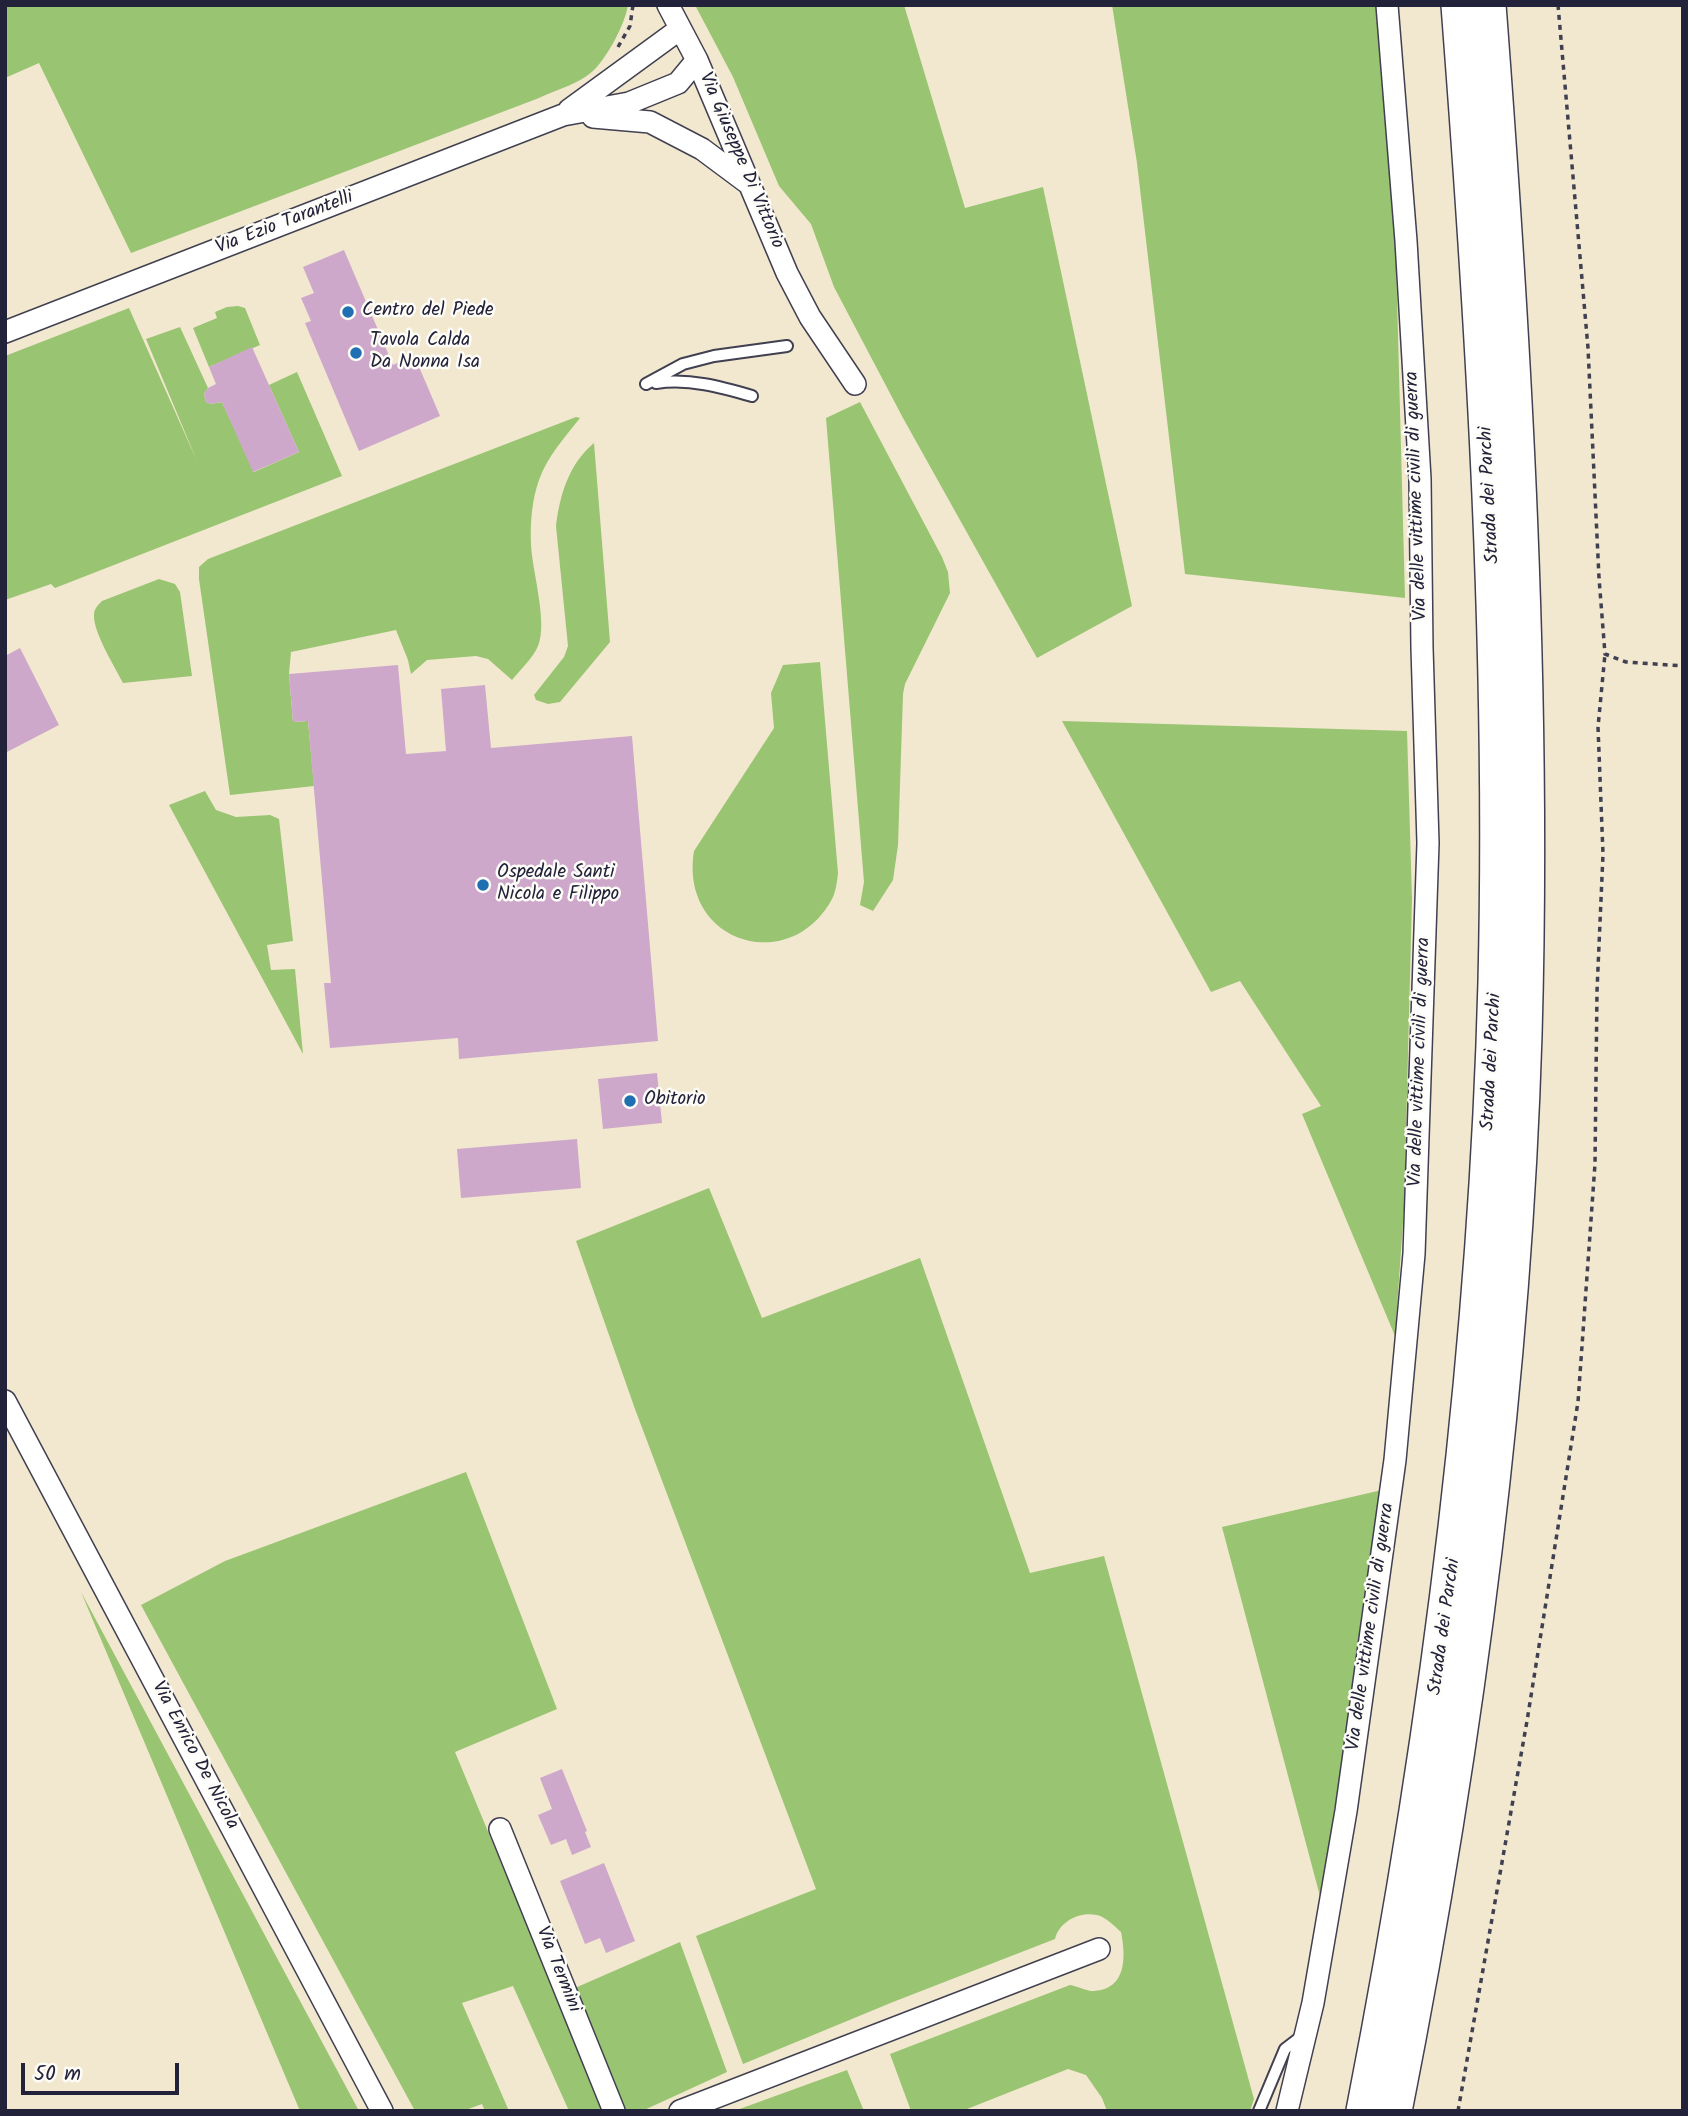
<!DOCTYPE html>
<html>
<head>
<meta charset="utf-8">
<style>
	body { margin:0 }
	#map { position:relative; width:1688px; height:2116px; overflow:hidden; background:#f2e8cf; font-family:Kalam,sans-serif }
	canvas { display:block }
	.frame { position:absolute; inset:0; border:7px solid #22223b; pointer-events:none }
	.scale { position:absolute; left:21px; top:2063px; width:158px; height:32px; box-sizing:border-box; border:4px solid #22223b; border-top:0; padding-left:9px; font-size:21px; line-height:24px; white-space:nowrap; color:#22223b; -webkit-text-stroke:5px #fdfcf7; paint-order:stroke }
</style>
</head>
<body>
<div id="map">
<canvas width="1688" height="2116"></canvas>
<div class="frame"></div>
<div class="scale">50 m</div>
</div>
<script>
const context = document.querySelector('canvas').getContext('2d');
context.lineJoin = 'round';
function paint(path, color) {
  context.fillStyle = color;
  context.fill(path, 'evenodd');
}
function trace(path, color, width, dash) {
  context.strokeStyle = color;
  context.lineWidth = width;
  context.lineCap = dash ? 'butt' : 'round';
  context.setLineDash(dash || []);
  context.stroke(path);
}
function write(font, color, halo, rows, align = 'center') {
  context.font = font + ' Kalam,sans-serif';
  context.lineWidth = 5;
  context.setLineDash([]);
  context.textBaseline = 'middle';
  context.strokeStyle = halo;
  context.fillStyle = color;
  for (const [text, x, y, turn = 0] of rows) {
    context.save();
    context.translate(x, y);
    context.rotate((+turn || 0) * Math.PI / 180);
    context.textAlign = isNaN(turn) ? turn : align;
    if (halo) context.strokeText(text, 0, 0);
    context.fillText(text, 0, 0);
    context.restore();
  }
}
paint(new Path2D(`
	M5 5H628C625 24 608 56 594 70 581 83 556 90 539 98L131 253 39 63 5 78Z
	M695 5H904L965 208 1043 187 1132 606 1037 658 903 418 834 287 811 224 779 186 733 77Z
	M1112 5H1377L1396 260 1405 598 1185 574 1137 163Z
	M238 306 245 308 260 345 209 367 193 328 217 318 215 312 227 307Z
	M129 308 197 461 146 339 180 327 208 388 204 394 206 402 211 404 222 402 254 472 299 452 269 385 297 372 342 476 55 588 51 584 5 600V356Z
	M860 402 942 557 948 572 950 593 905 684 903 694 898 845 893 880 873 911 860 905 864 882 826 418Z
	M576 417 580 418C565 437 547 457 539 480 532 499 530 524 531 544 532 571 548 622 538 646 533 658 520 670 512 680L488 659 476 656 427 660 411 674 408 660 396 630 291 652 289 674 293 722 308 721 314 786 230 795 199 579V567L208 559Z
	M594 443 610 642 560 702 548 704 536 700 534 695 564 657 568 646 556 526C560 494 569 464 594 443Z
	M159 579 175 584 180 592 192 676 123 683C115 667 93 632 94 615 94 609 98 605 102 601Z
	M820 662 838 873C837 881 836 892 832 899 790 977 679 943 694 851L774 728 771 693 783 665Z
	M1062 721 1407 731 1412 899 1404 1208 1395 1336 1302 1114 1321 1106 1240 981 1211 992Z
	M205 791 216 810 236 817 270 815 279 819 293 941 267 945 271 970 295 969 303 1054 169 805Z
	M709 1188 762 1318 920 1258 1030 1573 1104 1556 1254 2099 1250 2111H1107L1102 2098 1086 2075 1068 2069 962 2111H911L890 2054 1070 1985C1076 1986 1085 1990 1091 1991 1127 1991 1126 1957 1121 1932 1114 1926 1106 1917 1097 1915 1079 1911 1059 1922 1055 1939L893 2002 743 2064 696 1936 816 1889 635 1409 576 1241Z
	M466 1472 557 1709 455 1752 604 2111H569L513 1986 462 2003 509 2111H485L482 2104 463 2111H415L141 1605 225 1561Z
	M1382 1490 1321 1900 1222 1527Z
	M81 1592 359 2111H300Z
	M680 1942 727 2072 642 2111H625L575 1988Z
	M847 2070 864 2111H734Z`), '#99c471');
paint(new Path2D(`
	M344 250 393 365 414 355 440 416 359 451 305 323 311 321 301 298 314 293 303 267Z
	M252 347 299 452 253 472 222 402 211 404 206 402 204 394 208 388 216 384 209 367Z
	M20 648 59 725 5 753V656Z
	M398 665 406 754 446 751 441 689 485 685 491 748 632 736 658 1041 459 1059 458 1038 330 1048 324 983H331L308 721 293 722 289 674Z
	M657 1073 662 1123 603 1129 598 1079Z
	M577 1139 581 1188 461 1198 457 1149Z
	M562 1769 587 1831 585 1832 591 1847 572 1855 566 1839 551 1845 538 1815 552 1809 540 1778Z
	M604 1863 635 1941 606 1953 600 1938 585 1944 560 1881Z`), '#cda8ca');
const lane = new Path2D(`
	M656 383C689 378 721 387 752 396
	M646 384 683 364 714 356 787 346
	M1259 2111 1285 2049 1302 2036`);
const street = new Path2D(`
	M668 5 697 60 787 273 810 317 855 384
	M569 110 680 29
	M593 117 650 122 702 149 749 184
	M5 332 563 115 629 103 678 83 697 60
	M5 1401 382 2111
	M500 1829 614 2111
	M680 2111 1099 1949
	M1287 2111 1313 2003 1346 1811 1395 1460 1414 1254 1428 843 1422 648 1420 479 1406 241 1387 5`);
const highway = new Path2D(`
	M1365 2111C1438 1738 1487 1363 1497 982 1505 656 1485 330 1460 5
	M1393 2111C1463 1756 1512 1397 1523 1035 1533 691 1513 348 1487 5`);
trace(lane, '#414051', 14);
trace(street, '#414051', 24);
trace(highway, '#414051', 40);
trace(new Path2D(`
	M1558 5 1588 348 1599 578 1605 654 1626 662 1683 666
	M618 47 630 26 633 5
	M1458 2111 1527 1721 1578 1402 1595 1164 1597 991 1603 854 1598 727 1605 654`), '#414051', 3.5, [5, 5]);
trace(lane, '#fff', 10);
trace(street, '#fff', 21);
trace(highway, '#fff', 37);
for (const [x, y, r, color] of [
	[348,312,7,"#1f6fb2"],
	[356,353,7,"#1f6fb2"],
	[483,885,7,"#1f6fb2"],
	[630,1101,7,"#1f6fb2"]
]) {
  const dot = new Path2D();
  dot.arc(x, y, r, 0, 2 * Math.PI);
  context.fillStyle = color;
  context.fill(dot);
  trace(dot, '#fdfcf7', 2.5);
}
write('19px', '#22223b', '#fdfcf7', [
	["Via Giuseppe Di Vittorio",740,161,67],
	["Via Ezio Tarantelli",285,224,-21],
	["Strada dei Parchi",1491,495,-93],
	["Via delle vittime civili di guerra",1418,496,-92],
	["Via delle vittime civili di guerra",1421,1062,-88],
	["Strada dei Parchi",1493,1062,-87],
	["Via delle vittime civili di guerra",1372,1627,-82],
	["Strada dei Parchi",1446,1627,-82],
	["Via Enrico De Nicola",194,1756,62],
	["Via Termini",557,1970,68]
]);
write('19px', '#22223b', '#fdfcf7', [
	["Centro del Piede",362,312],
	["Tavola Calda",370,342],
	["Da Nonna Isa",370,364],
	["Ospedale Santi",497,874],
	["Nicola e Filippo",497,896],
	["Obitorio",644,1101]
], 'left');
</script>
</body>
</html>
